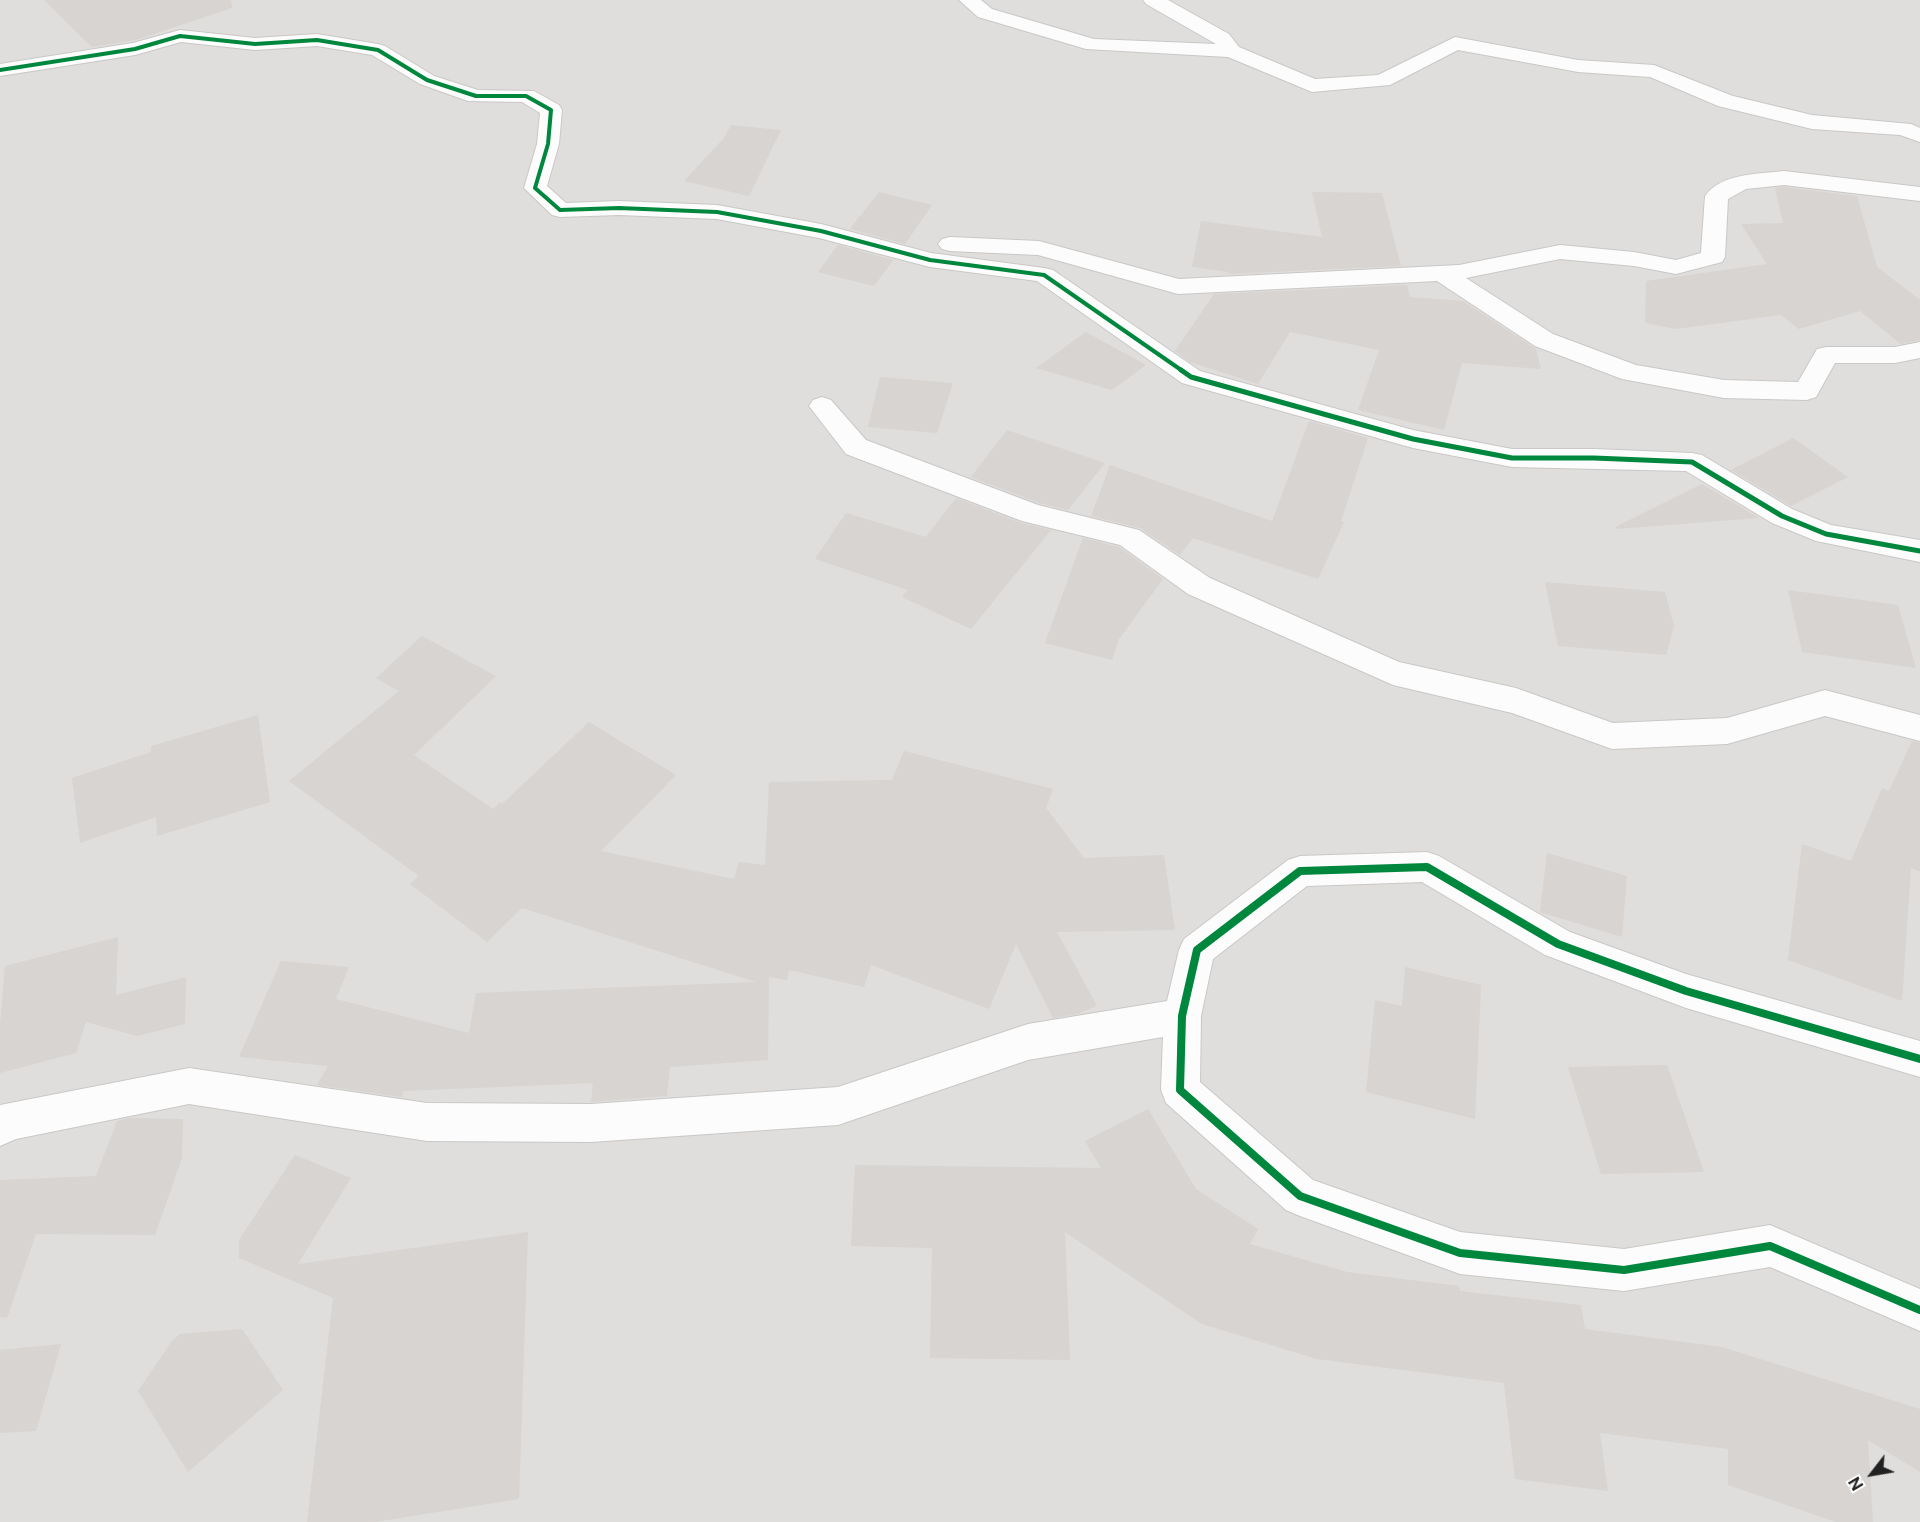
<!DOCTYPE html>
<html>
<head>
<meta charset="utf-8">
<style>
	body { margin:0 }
	#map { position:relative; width:1920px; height:1522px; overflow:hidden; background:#f0eeeb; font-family:"Public Sans",sans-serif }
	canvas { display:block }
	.north { position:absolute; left:1842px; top:1444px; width:60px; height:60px; -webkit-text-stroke:4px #fff; paint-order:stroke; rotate:239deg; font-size:16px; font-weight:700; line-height:24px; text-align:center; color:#222 }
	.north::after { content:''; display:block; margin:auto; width:21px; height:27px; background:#222; clip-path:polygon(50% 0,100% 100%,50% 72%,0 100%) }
</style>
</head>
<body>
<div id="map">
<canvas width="1920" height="1522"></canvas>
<div class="north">N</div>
</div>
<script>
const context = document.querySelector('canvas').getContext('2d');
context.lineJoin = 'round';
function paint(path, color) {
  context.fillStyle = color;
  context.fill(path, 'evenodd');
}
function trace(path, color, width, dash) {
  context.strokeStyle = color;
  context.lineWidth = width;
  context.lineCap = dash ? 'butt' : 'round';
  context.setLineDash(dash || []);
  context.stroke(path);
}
paint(new Path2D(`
	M0 0H1920V1522H0Z`), '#dfdedc');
paint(new Path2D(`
	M44 0H231L232 8 136 40 92 47Z
	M731 125 781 130 749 196 684 181 724 138Z
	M1784 187 1857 196 1877 267 1920 300V340L1901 344 1860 311 1799 329 1781 315 1676 329 1645 323 1646 281 1767 264 1741 224 1783 223 1775 188Z
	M879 192 932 205 905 244 850 229Z
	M1312 192 1382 193 1401 266 1228 274 1229 272 1192 267 1201 221 1322 237Z
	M838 245 893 260 874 286 818 272Z
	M1407 285 1410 297 1463 301 1536 349 1541 369 1462 363 1444 430 1358 410 1379 350 1290 332 1258 384 1190 362 1175 351 1214 294Z
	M1086 332 1146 365 1112 390 1036 368Z
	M880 377 953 383 937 433 868 427Z
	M1309 421 1368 438 1341 521 1344 522 1318 579 1193 538 1180 555 1140 528 1091 516 1110 465 1272 521Z
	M1007 430 1105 463 1068 510 1039 503 971 477Z
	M1793 438 1848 477 1791 506 1731 470Z
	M1702 484 1759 518 1616 529 1615 527Z
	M956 498 1021 523 1051 530 971 629 902 597 908 590 815 559 846 513 926 537Z
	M1083 538 1119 547 1163 579 1119 639 1112 660 1045 643Z
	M1545 582 1665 592 1674 626 1666 655 1558 646Z
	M1788 590 1898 605 1916 668 1802 652Z
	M422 636 496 676 414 755 493 809 500 802 502 804 589 722 676 775 601 851 734 879 739 862 765 865 769 782 892 780 904 751 1053 789 1046 808 1084 858 1164 855 1175 930 1057 932 1097 1006 1077 1014 1053 1018 1016 944 989 1009 871 965 864 987 789 970 787 980 769 977 768 1060 670 1067 667 1096 591 1102 593 1083 404 1091 401 1097 317 1085 328 1066 239 1057 281 961 349 967 336 999 469 1033 476 993 756 982 522 908 487 942 410 884 419 876 289 781 399 691 376 678Z
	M258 715 270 802 157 836 156 817 80 843 72 778 151 752V746Z
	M1912 741 1920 743V872L1911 868 1902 1001 1788 960 1802 844 1851 861 1882 788 1889 791Z
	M1547 853 1627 876 1622 937 1540 912Z
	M118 937 116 995 186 977 185 1024 137 1036 86 1022 76 1053 0 1073V1026L5 966Z
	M1405 967 1481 985 1475 1119 1366 1092 1375 1000 1402 1006Z
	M1667 1065 1704 1172 1601 1174 1568 1067Z
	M1148 1109 1196 1189 1258 1229 1250 1244 1347 1272 1459 1286 1460 1291 1581 1305 1585 1329 1722 1347 1920 1409V1472L1868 1440 1873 1522H1836L1728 1485V1449L1600 1433 1608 1491 1515 1479 1504 1383 1317 1359 1202 1324 1065 1232 1070 1360 930 1358 932 1248 851 1246 855 1165 1101 1168 1085 1141Z
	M129 1118 183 1119 182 1158 155 1235 36 1234 7 1318 0 1317V1180L96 1176 117 1121Z
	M295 1155 351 1178 298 1264 528 1232 519 1499 375 1522H307L333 1298 239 1258V1240Z
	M242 1329 283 1390 188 1472 138 1391 172 1341 180 1334Z
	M61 1344 36 1431 0 1433V1350Z`), '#d7d4d2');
const street = new Path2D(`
	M959 0H981L992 9 1094 39 1216 44 1146 4 1143 0H1168L1229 34 1239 47 1315 79 1378 75 1455 37 1578 60 1654 65 1733 96 1812 115 1911 124 1920 128V142L1900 135 1812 129 1718 106 1650 77 1578 72 1458 50 1390 85 1312 92 1228 57 1086 49 978 17Z
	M180 30 255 38 317 34 378 44 385 46 434 76 478 90 534 91 559 105 562 110 559 144 547 186 566 203 619 201 717 205 821 224 931 253 1044 268 1053 270 1200 371 1413 430 1512 449H1594L1692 453 1702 455 1792 509 1831 525 1920 540V562L1816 541 1772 523 1686 471 1512 467 1413 448 1182 383 1037 281 930 267 819 238 717 219 619 215 560 217 552 215 524 188 537 144 540 113 522 102 468 101 420 84 372 55 317 46 255 50 181 42 135 55 0 76V64L133 43Z
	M1784 171 1920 187V201L1784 185 1746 189 1728 199 1725 257 1722 262 1676 274 1634 266 1560 259 1466 278 1553 334 1636 365 1724 380 1798 382 1817 349 1826 347H1895L1920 342V358L1895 363H1835L1816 397 1807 400 1724 398 1622 379 1535 346 1437 281 1178 294 1038 255 950 251 942 249 938 244 942 239 950 237 1039 241 1179 279 1459 265 1560 245 1634 252 1676 260 1701 253 1705 196C1721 173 1759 174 1784 171Z
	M822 397 831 400 866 440 1038 505 1139 530 1210 578 1399 662 1516 688 1613 723 1727 718 1825 690 1920 715V741L1825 716 1727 744 1612 749 1512 713 1393 685 1188 594 1120 545 1022 521 846 454 809 406 813 400Z
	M1427 852 1439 856 1570 932 1686 974 1920 1041V1077L1686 1008 1545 955 1422 882 1307 886 1213 959 1201 1016 1200 1082 1313 1180 1460 1232 1624 1249 1770 1225 1920 1289V1331L1770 1267 1624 1291 1460 1274 1300 1216 1286 1210 1166 1103 1161 1090 1163 1037 1028 1060 838 1125 591 1142 427 1141 189 1104 16 1139 0 1146V1105L189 1068 427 1103 591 1104 838 1087 1028 1024 1167 1001 1179 950 1184 939 1288 860 1300 856Z`);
trace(street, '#c9c8c7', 2);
paint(street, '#fdfcfc');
trace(new Path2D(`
	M0 70 135 49 180 36 255 44 317 40 378 50 427 80 476 96H526L551 110 548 144 535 188 560 210 619 208 717 212 821 231 930 260 1044 275 1184 372`), '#00873e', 4);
trace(new Path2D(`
	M1181 370 1191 377 1413 439 1512 458H1594L1692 462 1782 516 1826 534 1920 551`), '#00873e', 5);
trace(new Path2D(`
	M1920 1059 1686 991 1558 944 1427 867 1300 871 1197 950 1182 1016 1180 1090 1300 1196 1460 1253 1624 1270 1770 1246 1920 1310`), '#00873e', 8);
</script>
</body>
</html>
